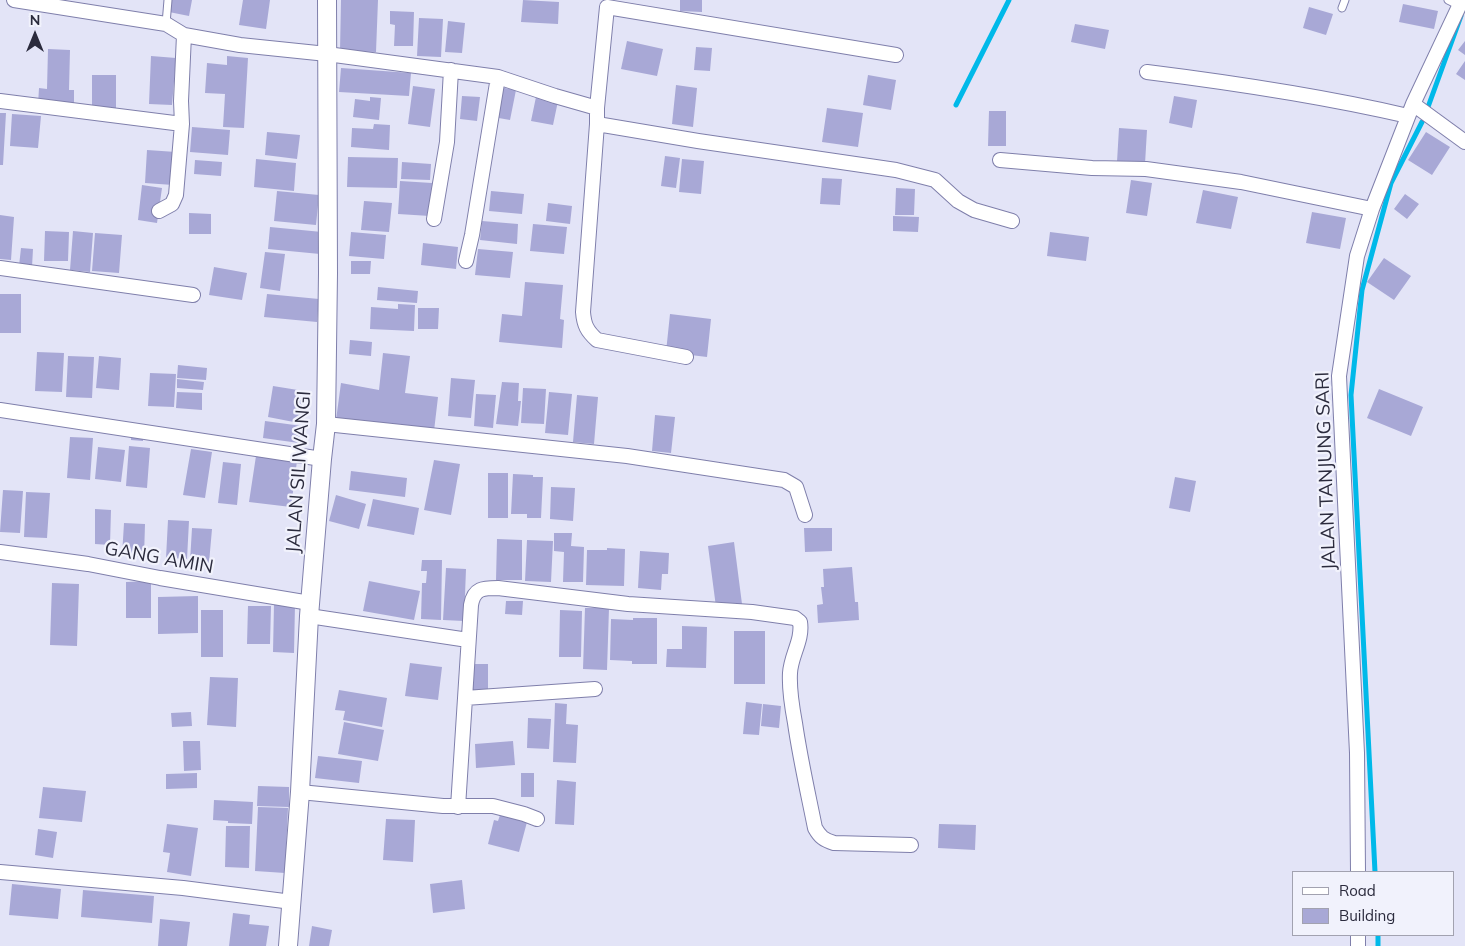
<!DOCTYPE html>
<html>
<head>
<meta charset="utf-8">
<style>
	body { margin:0 }
	#map { position:relative; width:1465px; height:946px; overflow:hidden; background:#e3e4f7; font-family:Mulish,sans-serif }
	canvas { display:block }
	.legend { position:absolute; left:1292px; top:871px; width:162px; height:65px; box-sizing:border-box; background:#f1f2fc; border:1px solid #a2a2b0; margin:0; padding:6px 9px; list-style:none; font-size:15px; color:#2b2b3d }
	.legend li { display:flex; align-items:center; gap:10px; height:25px }
	.legend b { width:25px; border:1px solid #a2a2b0 }
	.north { position:absolute; left:10px; top:10px; width:50px; height:50px; -webkit-text-stroke:4px #f1f2fc; paint-order:stroke; rotate:0deg; font-size:14px; font-weight:700; line-height:20px; text-align:center; color:#2b2b3d }
	.north::after { content:''; display:block; margin:auto; width:18px; height:22px; background:#2b2b3d; clip-path:polygon(50% 0,100% 100%,50% 72%,0 100%) }
</style>
</head>
<body>
<div id="map">
<canvas width="1465" height="946"></canvas>
<ul class="legend">
<li><b style="height:6px;background:#fff"></b>Road</li>
<li><b style="height:14px;background:#a8a8d6"></b>Building</li>
</ul>
<div class="north">N</div>
</div>
<script>
const context = document.querySelector('canvas').getContext('2d');
context.lineJoin = 'round';
function trace(path, color, width, dash) {
  context.strokeStyle = color;
  context.lineWidth = width;
  context.lineCap = dash ? 'butt' : 'round';
  context.setLineDash(dash || []);
  context.stroke(path);
}
function paint(path, color) {
  context.fillStyle = color;
  context.fill(path, 'evenodd');
}
function write(font, color, halo, rows, align = 'center') {
  context.font = font + ' Mulish,sans-serif';
  context.lineWidth = 4.5;
  context.setLineDash([]);
  context.textBaseline = 'middle';
  context.strokeStyle = halo;
  context.fillStyle = color;
  for (const [text, x, y, turn = 0] of rows) {
    context.save();
    context.translate(x, y);
    context.rotate((+turn || 0) * Math.PI / 180);
    context.textAlign = isNaN(turn) ? turn : align;
    if (halo) context.strokeText(text, 0, 0);
    context.fillText(text, 0, 0);
    context.restore();
  }
}
trace(new Path2D(`
	M956 105 1009 0
	M1428 107 1461 16
	M1375 872 1351 395 1362 290 1391 183 1422 122
	M1378 935V946`), '#00b9e9', 5);
paint(new Path2D(`
	M172 0H192L189 16 169 12Z
	M243 0H270L266 29 239 25Z
	M341 0H378L376 52 340 51Z
	M523 0 559 2 558 24 521 22Z
	M680 0H702V12L680 11Z
	M1403 4 1438 11 1434 29 1399 22Z
	M1309 7 1333 14 1326 35 1303 28Z
	M390 11 414 12 413 46H394L395 25 390 24Z
	M419 18 443 19 441 57 417 56Z
	M448 21 465 23 462 53 445 52Z
	M1075 24 1109 30 1105 49 1071 42Z
	M627 41 663 49 657 76 621 69Z
	M1465 41V55L1458 50Z
	M696 47 712 48 710 71 694 70Z
	M48 49 70 50 69 90H74V106L38 105 39 88 47 89Z
	M151 56 176 58 172 105 149 104Z
	M227 56 248 58 244 128 223 127 225 94 205 93 207 63 227 65Z
	M1465 61V80L1456 74Z
	M341 68 411 73 409 96 339 92Z
	M92 75H116V110L92 109Z
	M868 75 896 80 891 110 863 105Z
	M676 85 697 88 693 127 672 124Z
	M413 86 435 89 430 127 408 124Z
	M499 87 516 90 510 120 493 117Z
	M462 96 480 97 477 121 460 119Z
	M1174 96 1197 100 1192 128 1169 123Z
	M370 97 381 98 379 120 353 117 355 99 370 101Z
	M536 97 558 101 553 125 531 121Z
	M827 108 863 113 858 147 822 142Z
	M989 111H1006V146H988Z
	M0 113H6L3 165H0Z
	M12 114 41 116 38 148 10 146Z
	M374 124 390 125 389 150 351 147 352 128 373 129Z
	M192 127 230 130 228 155 190 152Z
	M1119 128 1147 130 1145 164 1117 162Z
	M267 132 300 135 297 159 265 155Z
	M1426 132 1450 147 1432 175 1408 160Z
	M147 150 176 152 173 185 145 183Z
	M665 156 680 158 676 188 661 186Z
	M348 157 398 158 397 188 347 187Z
	M256 159 296 163 294 191 254 187Z
	M682 159 704 161 701 194 679 192Z
	M195 160 222 162 221 176 194 174Z
	M402 162 431 164 430 180 401 179Z
	M822 178 842 179 840 205 820 204Z
	M1131 180 1152 183 1147 216 1126 213Z
	M400 181 432 183 430 216 398 214Z
	M142 185 162 188 157 223 138 220Z
	M896 188 915 189 914 215H895Z
	M1203 190 1238 197 1231 229 1196 223Z
	M277 191 319 195 316 225 274 221Z
	M491 191 524 194 522 214 489 211Z
	M1405 194 1419 204 1407 219 1394 209Z
	M364 201 392 203 389 232 361 230Z
	M548 203 572 206 570 224 546 221Z
	M1312 212 1346 218 1340 249 1306 243Z
	M189 213 211 214V234H189Z
	M0 215 14 217 11 260 0 259Z
	M893 216 919 217 918 232 893 231Z
	M482 221 518 224 517 244 480 240Z
	M533 224 567 227 564 254 530 251Z
	M270 227 322 232 320 254 268 249Z
	M45 231 69 232 68 261H44Z
	M73 231 93 233 90 272 70 270Z
	M351 232 386 235 384 259 349 256Z
	M1050 232 1089 237 1086 261 1047 256Z
	M95 233 122 235 119 273 92 271Z
	M423 243 458 247 456 269 421 265Z
	M21 248 33 249 32 267 19 266Z
	M478 249 513 252 510 278 475 275Z
	M265 252 285 254 280 291 260 288Z
	M1384 258 1411 276 1394 300 1367 282Z
	M351 261H371L370 274H351Z
	M214 267 247 273 242 300 209 295Z
	M525 282 563 285 560 319 564 320 562 348 499 342 502 314 522 316Z
	M378 287 418 291 417 303 377 300Z
	M0 294H21V333H0Z
	M267 294 319 299 317 322 264 317Z
	M398 304 415 305 414 331 370 329 371 307 398 309Z
	M418 308H439L438 329H418Z
	M670 314 711 319 707 357 666 352Z
	M350 340 372 342 371 356 349 354Z
	M37 352 64 353 62 392 35 391Z
	M383 353 410 356 405 393 438 397 434 431 336 420 341 383 379 390Z
	M68 356 94 357 92 398 66 397Z
	M99 356 121 358 119 390 96 388Z
	M178 365 207 368 206 380 177 378Z
	M150 373 176 374 174 407 148 406Z
	M451 378 475 380 471 418 448 416Z
	M177 379 204 382 203 390 177 388Z
	M502 382 519 383 518 401H521L518 426 496 424Z
	M273 386 304 391 299 423 268 417Z
	M523 388 546 389 544 424 521 423Z
	M1379 389 1423 407 1411 436 1367 418Z
	M177 392 202 393V410L176 408Z
	M549 392 572 394 568 435 545 433Z
	M476 394 496 395 493 428 474 426Z
	M577 395 598 397 594 444 573 442Z
	M655 415 675 417 671 453 652 451Z
	M265 421 302 426 299 443 263 438Z
	M131 433 143 434V441L131 440Z
	M70 437 93 438 90 480 67 478Z
	M129 446 150 448 147 488 126 486Z
	M98 447 125 450 121 482 95 479Z
	M191 449 212 452 205 498 183 495Z
	M256 456 297 461 291 507 249 502Z
	M434 460 460 464 451 515 424 510Z
	M223 462 241 464 237 505 218 503Z
	M351 471 407 478 405 497 349 490Z
	M488 473H508V518H488Z
	M513 474 533 475V477H543L541 518H527V514H511Z
	M1175 477 1196 481 1190 512 1169 508Z
	M551 487 575 488 573 521 550 519Z
	M3 490 23 491 20 533 0 532Z
	M26 492 50 493 47 538 24 537Z
	M336 495 366 504 359 529 329 521Z
	M373 499 419 508 414 535 367 526Z
	M95 509 111 510 110 545 95 544Z
	M168 520 189 521 187 559 166 558Z
	M124 523 145 524 144 557 122 556Z
	M192 528 212 529 209 563 190 562Z
	M804 528H832V551L805 552Z
	M554 533H572L571 546 584 547 583 582H563L564 552 554 551Z
	M497 539 522 540V580H496Z
	M527 540 553 541 551 582 525 581Z
	M734 542 742 604 716 607 708 546Z
	M607 548 625 549 624 586 586 585 587 550H607Z
	M640 551 669 553 668 574H662L661 590 638 588Z
	M422 560H442L441 620 421 619 422 583H426L427 571H421Z
	M852 567 855 602H858L859 620 818 623 817 605 823 604 821 587H824L823 569Z
	M446 568 466 569 464 621 443 620Z
	M151 581V618H126V582Z
	M369 581 420 591 414 620 363 611Z
	M52 583 79 584 77 646 50 645Z
	M198 596V633L158 634V597Z
	M506 601H523L522 615 505 614Z
	M274 604H295L294 653 273 652Z
	M248 606H271L270 644H247Z
	M585 608H609L607 670 583 669Z
	M201 610H223V657H201Z
	M560 610 582 611 581 657H559Z
	M633 618H657V664H632V661L610 660 611 619 633 620Z
	M682 626 707 627 706 668 666 667 667 649H682Z
	M734 631H765V684H734Z
	M410 663 442 667 438 700 405 696Z
	M470 664H488V690H469Z
	M210 677 238 678 236 727 207 725Z
	M339 690 387 698 382 727 343 720 345 711 335 710Z
	M746 702 762 704 759 735 743 734Z
	M555 703 567 704 566 724 578 725 576 763 553 762Z
	M763 704 781 706 779 728 761 726Z
	M191 712 192 726 172 727 171 713Z
	M528 718 551 719 549 749 527 748Z
	M344 722 384 730 378 761 338 754Z
	M183 741H200L201 770 184 771Z
	M513 741 515 765 476 768 475 744Z
	M318 756 362 761 359 783 315 778Z
	M197 773V788L166 789V774Z
	M521 773H534V797H521Z
	M557 780 576 782 574 825 555 824Z
	M258 786 289 787V807L257 806Z
	M43 787 86 791 82 822 39 818Z
	M214 800 253 802 252 824 228 823V821L213 820Z
	M258 807 288 808 285 873 255 871Z
	M500 815 527 822 519 852 488 844 494 820 498 821Z
	M386 819 415 820 413 862 383 860Z
	M167 824 198 828 191 876 167 872 170 853 163 852Z
	M939 824 976 825 975 850 938 848Z
	M226 826H250L249 868 225 867Z
	M38 829 57 832 53 858 35 855Z
	M462 880 465 909 433 913 430 884Z
	M12 884 61 889 58 919 9 915Z
	M83 890 154 896 152 923 81 917Z
	M233 913 250 915 249 924 269 926 266 946H229Z
	M160 919 190 922 187 946H158Z
	M312 926 332 930 329 946H309Z`), '#a8a8d6');
const service = new Path2D(`
	M1448 0 1460 6
	M1342 8 1345 0
	M166 24 168 0`);
const minor = new Path2D(`
	M14 0 166 24 184 35 240 45 327 54 498 77 555 96 597 108
	M1147 72C1235 83 1322 96 1408 116
	M0 101 182 124
	M1413 104 1465 142
	M597 124 698 141 896 170 935 180 958 201 974 210 1012 221
	M1000 160 1092 168 1146 169 1241 182 1372 209
	M159 211 172 204 176 195 182 124 181 101 184 35
	M434 219 447 142 451 70
	M466 261 472 235 498 77
	M0 268 193 295
	M686 357 597 340C587 331 584 325 583 312L597 124V108L607 7 896 55
	M0 410 322 459
	M326 424 627 456 784 480 796 487 805 515
	M0 552 88 564 160 578 310 603
	M309 616 468 640
	M465 698 595 689
	M300 792 443 806H493L524 814 537 819
	M458 807 471 605C474 588 483 588 498 588L628 604 752 612 795 618 800 622C803 640 791 655 790 673 789 690 792 707 795 723 800 758 808 793 815 828 820 837 824 840 834 843L911 845
	M0 872 183 888 292 902
	M1358 872 1357 753 1339 376 1357 256 1372 209 1413 104 1462 0
	M1358 935V946`);
const tertiary = new Path2D(`
	M288 946 300 792 309 616 322 459 326 424 328 273 327 0`);
trace(service, '#7f7fab', 9);
trace(minor, '#7f7fab', 16);
trace(tertiary, '#7f7fab', 20);
trace(service, '#fff', 7);
trace(minor, '#fff', 14);
trace(tertiary, '#fff', 18);
write('19px', '#2b2b3d', '#f1f2fc', [
	["JALAN TANJUNG SARI",1326,471,-92],
	["JALAN SILIWANGI",299,472,-86],
	["GANG AMIN",159,558,10]
]);
</script>
</body>
</html>
